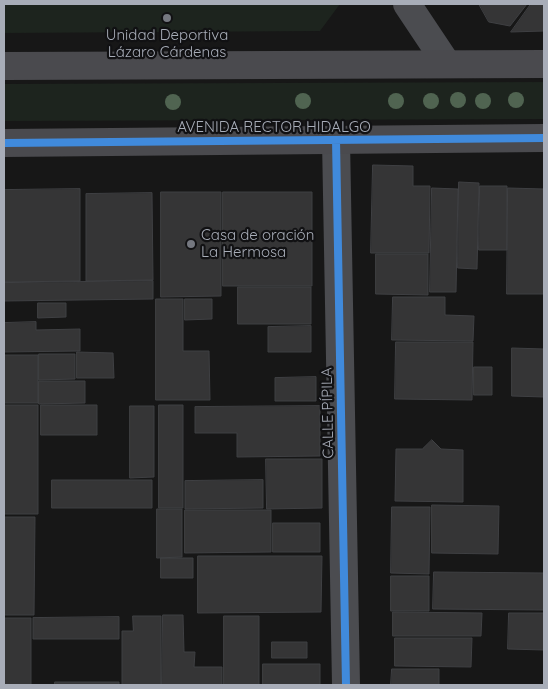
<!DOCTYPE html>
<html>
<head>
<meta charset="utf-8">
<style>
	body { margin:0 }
	#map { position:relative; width:548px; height:689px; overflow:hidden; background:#171717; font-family:Quicksand,sans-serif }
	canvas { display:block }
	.frame { position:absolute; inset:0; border:5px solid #a8adb8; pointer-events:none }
</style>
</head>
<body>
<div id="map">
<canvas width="548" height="689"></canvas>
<div class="frame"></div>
</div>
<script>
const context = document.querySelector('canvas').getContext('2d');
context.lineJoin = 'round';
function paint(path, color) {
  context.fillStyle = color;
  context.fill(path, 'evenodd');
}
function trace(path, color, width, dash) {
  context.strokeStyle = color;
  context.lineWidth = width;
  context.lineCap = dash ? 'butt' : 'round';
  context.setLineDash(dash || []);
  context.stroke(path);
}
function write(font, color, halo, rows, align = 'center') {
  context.font = font + ' Quicksand,sans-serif';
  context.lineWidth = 4.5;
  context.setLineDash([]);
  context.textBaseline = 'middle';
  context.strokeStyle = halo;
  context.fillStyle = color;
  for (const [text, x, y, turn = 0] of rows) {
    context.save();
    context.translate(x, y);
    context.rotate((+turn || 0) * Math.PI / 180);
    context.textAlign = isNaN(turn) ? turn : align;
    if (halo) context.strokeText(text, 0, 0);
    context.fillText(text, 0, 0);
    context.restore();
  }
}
paint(new Path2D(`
	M4 4H340L320 31 4 33Z
	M544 82V119L4 121V84Z`), '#1d241e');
const building = new Path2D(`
	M479 4H527L510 26 489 22Z
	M531 4H544V31L511 32Z
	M373 165 413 166V186H430L429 253H371Z
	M459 182 479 183 477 269 458 268Z
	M480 186H507V250H479Z
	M432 188 458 189 456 292H430Z
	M508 188 544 189V294H507Z
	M80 189V281L4 282V190Z
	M161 192H221V296L161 297Z
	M223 192H312V286H223Z
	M152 193 153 280 86 281V194Z
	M376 254H428V295L376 294Z
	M153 281V299L4 301V283Z
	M238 287H311V324H238Z
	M393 297H445V315L474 316 473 341 392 340Z
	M156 299H183V351H209L210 400H156Z
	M185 299H212V319L185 320Z
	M38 303H66V317L38 318Z
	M36 322V330L80 329V351L4 352V323Z
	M311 326V352H268V327Z
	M396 342H473L472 400 395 399Z
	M512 348 544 349V397L512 396Z
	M77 352 113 353 114 378H77Z
	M39 354H75V379L39 380Z
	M4 355H38V403H4Z
	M474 367H492V395H474Z
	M316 377V401H275V378Z
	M39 381H85V403L39 404Z
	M4 405H38V514H4Z
	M41 405H97V435H41Z
	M159 405H183V508H159Z
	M130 406H154V477L130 478Z
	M320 406V456L237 457V433H195V407Z
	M432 440 441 449 463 450V502L395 501 396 449H422Z
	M266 459H322V508L267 509Z
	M52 480H152V508H52Z
	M263 480V508L185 509V481Z
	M432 505 499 506 498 554 432 553Z
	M392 507H430L429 574 391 573Z
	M157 509H182V557L157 558Z
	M185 510H271V552L185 553Z
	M4 517H35L34 615H4Z
	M273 523H320V552H273Z
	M198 556H322L321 612 198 613Z
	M161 558H193V578H161Z
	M434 572 544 573V610L433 609Z
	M391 576H429V611H391Z
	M393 612 482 613 481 636H393Z
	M509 613H544V650L508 649Z
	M163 615H183L184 652H195L194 667H222V685H162Z
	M133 616H161V685H122V631H133Z
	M224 616H259V685H224Z
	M119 617V639H33V618Z
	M4 618H31V685H4Z
	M395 638H472L471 667 395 666Z
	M272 642H307V658H272Z
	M263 664H320V685H263Z
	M392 669H439V685H391Z
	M55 682H119V685H55Z`);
paint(building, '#353536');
trace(building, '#3f4043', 1);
trace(new Path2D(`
	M407 4 447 64
	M336 140 346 685`), '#4b4c50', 28);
trace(new Path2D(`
	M4 66 544 64
	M4 143 544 138`), '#4a4a4e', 28);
trace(new Path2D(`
	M336 140 346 685
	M4 143 544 138`), '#408adc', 8);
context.fillStyle = '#506451';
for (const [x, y] of [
	[458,100],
	[516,100],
	[303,101],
	[396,101],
	[431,101],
	[483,101],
	[173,102]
]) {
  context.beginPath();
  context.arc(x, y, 8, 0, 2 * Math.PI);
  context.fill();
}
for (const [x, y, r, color] of [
	[167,18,5,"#757880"],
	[191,244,5,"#757880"]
]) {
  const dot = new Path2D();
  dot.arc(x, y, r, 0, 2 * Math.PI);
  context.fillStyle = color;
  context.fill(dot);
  trace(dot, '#111113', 2);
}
write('15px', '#a8adb8', '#111113', [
	["Unidad Deportiva",167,35],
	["Lázaro Cárdenas",167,52],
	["Casa de oración",201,235,"left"],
	["La Hermosa",201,252,"left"]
]);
write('15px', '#a8adb8', '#111113', [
	["AVENIDA RECTOR HIDALGO",274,127],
	["CALLE PÍPILA",328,413,-91]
]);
</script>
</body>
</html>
